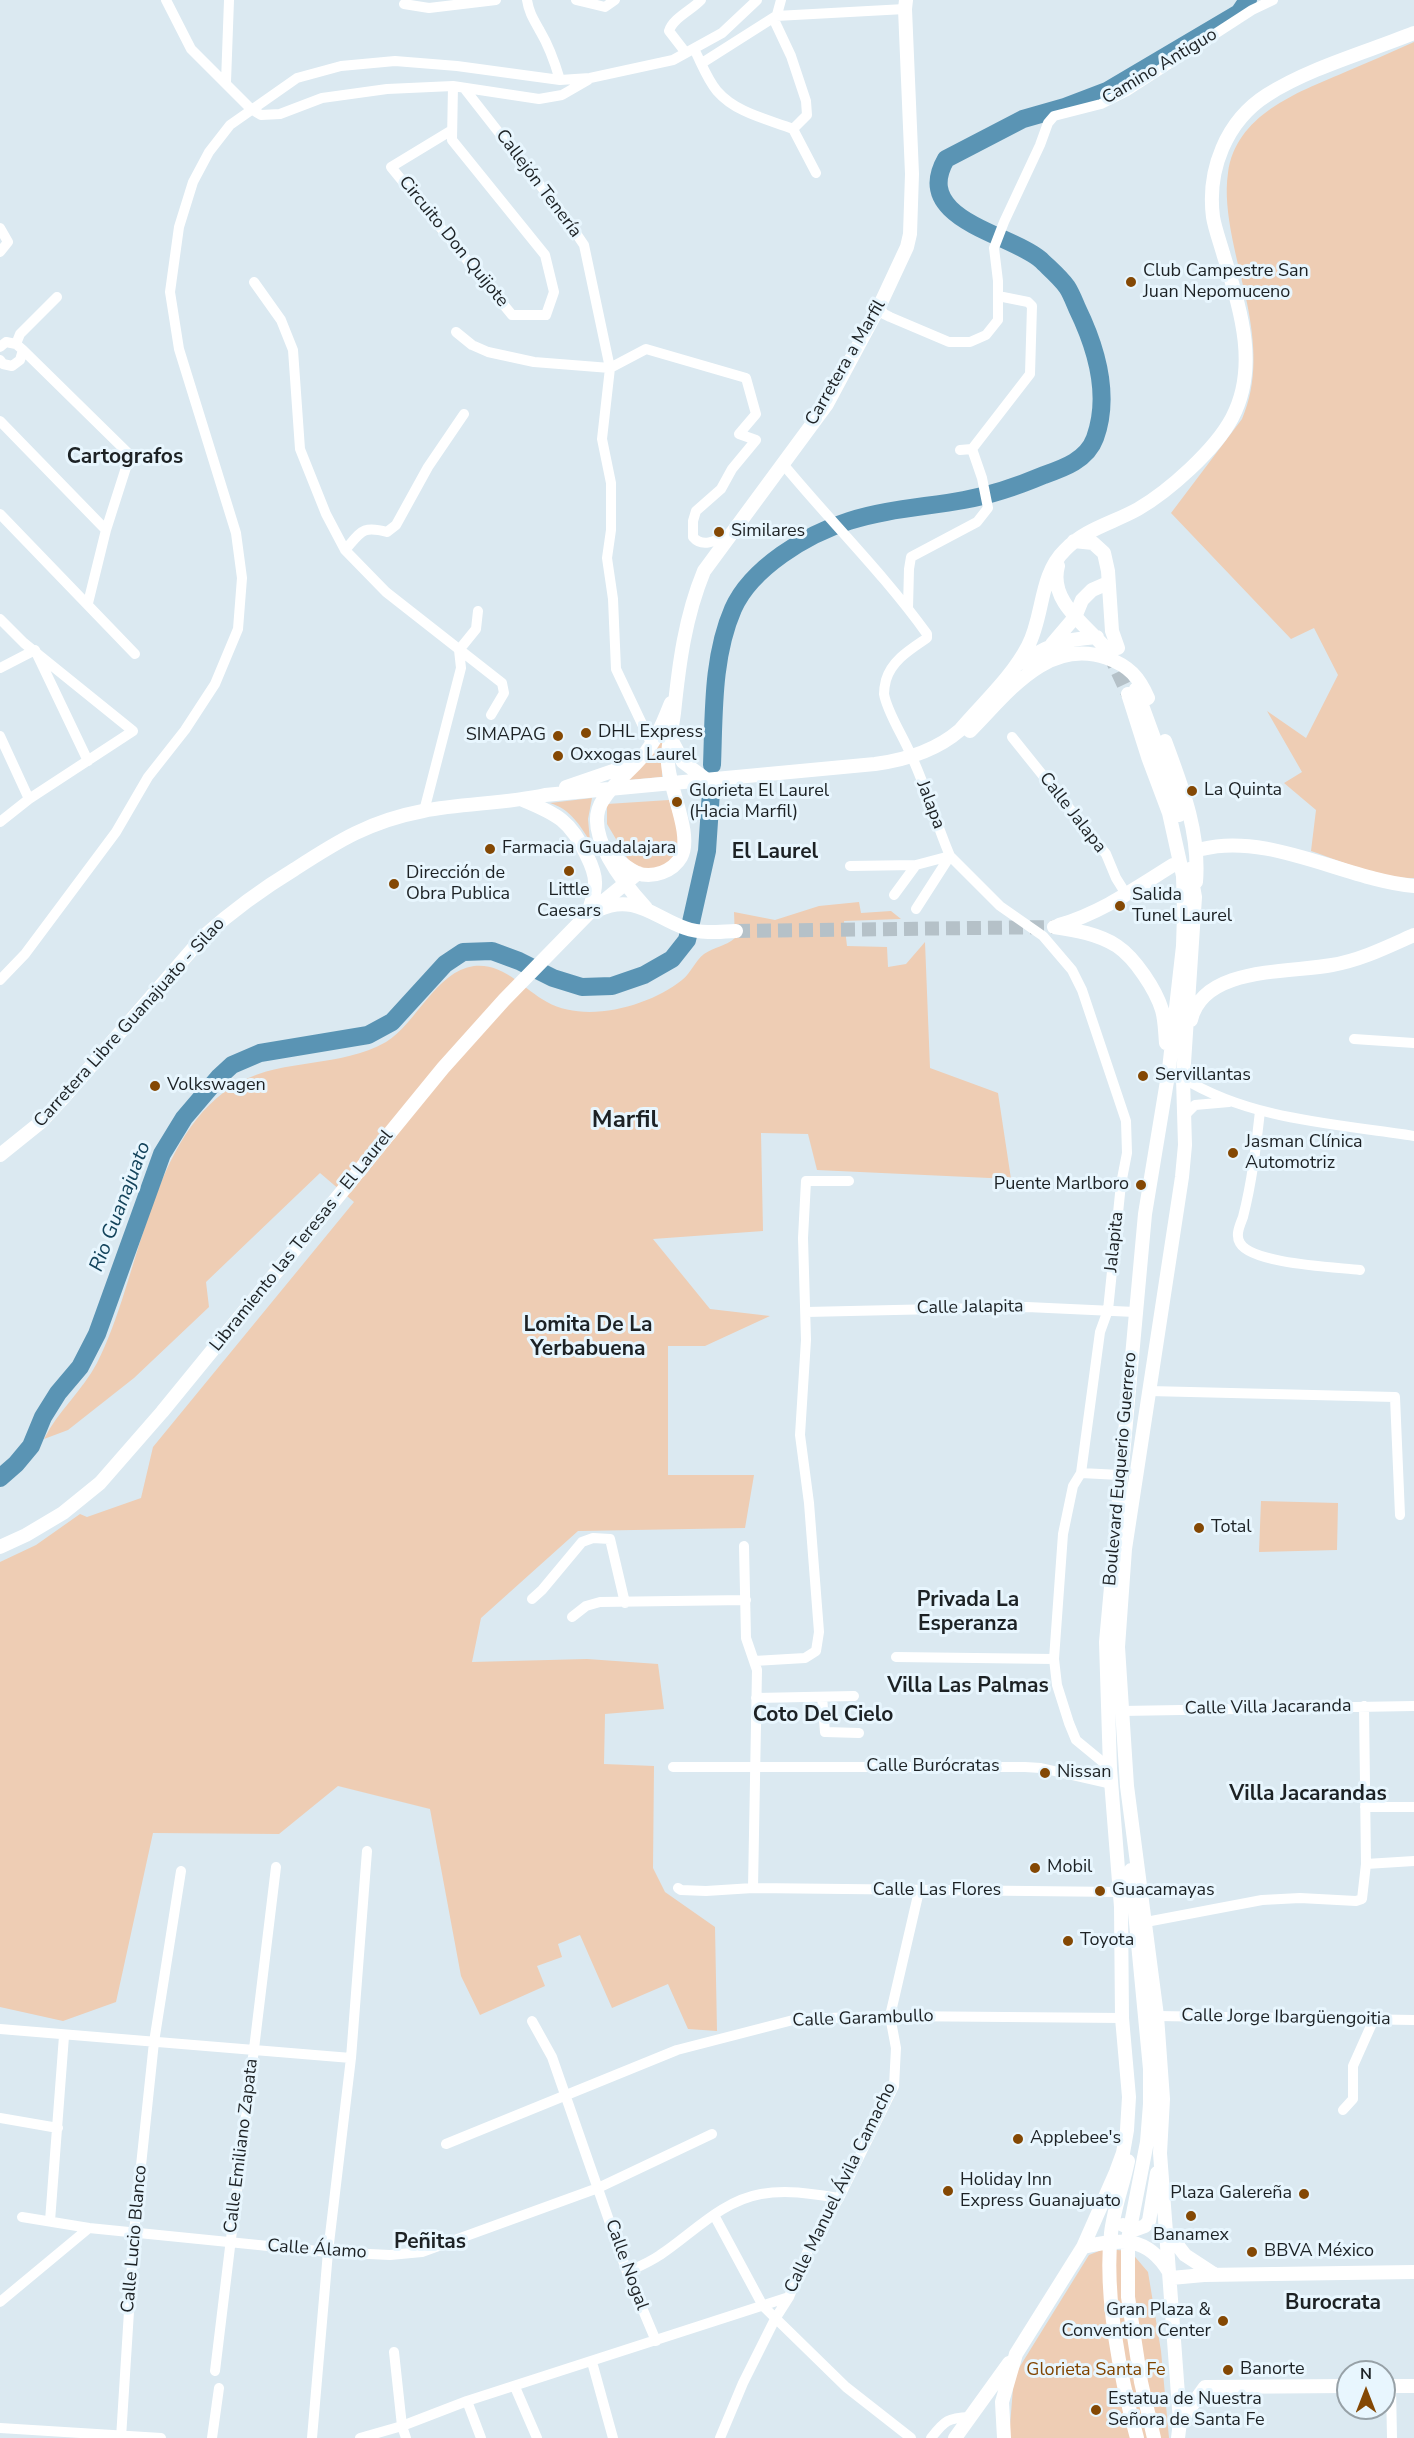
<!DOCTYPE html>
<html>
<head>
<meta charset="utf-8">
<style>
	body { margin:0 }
	#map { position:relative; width:1414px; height:2438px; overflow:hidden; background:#dbe9f1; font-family:"Nunito Sans",sans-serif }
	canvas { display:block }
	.north { position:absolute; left:1336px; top:2360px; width:60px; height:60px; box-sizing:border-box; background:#e8f6fe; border:2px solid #97a1a7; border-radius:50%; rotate:0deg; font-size:16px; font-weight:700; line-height:24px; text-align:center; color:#1d2225 }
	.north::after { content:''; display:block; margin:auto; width:21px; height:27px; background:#844804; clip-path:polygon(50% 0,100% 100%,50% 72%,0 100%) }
</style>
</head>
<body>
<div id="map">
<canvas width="1414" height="2438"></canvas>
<div class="north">N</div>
</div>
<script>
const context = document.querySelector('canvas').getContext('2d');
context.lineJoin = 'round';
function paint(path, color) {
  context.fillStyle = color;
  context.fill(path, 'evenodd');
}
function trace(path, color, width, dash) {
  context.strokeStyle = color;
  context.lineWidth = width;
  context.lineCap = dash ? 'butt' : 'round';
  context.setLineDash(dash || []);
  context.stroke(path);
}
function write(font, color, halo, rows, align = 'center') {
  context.font = font + ' "Nunito Sans",sans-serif';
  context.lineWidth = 6;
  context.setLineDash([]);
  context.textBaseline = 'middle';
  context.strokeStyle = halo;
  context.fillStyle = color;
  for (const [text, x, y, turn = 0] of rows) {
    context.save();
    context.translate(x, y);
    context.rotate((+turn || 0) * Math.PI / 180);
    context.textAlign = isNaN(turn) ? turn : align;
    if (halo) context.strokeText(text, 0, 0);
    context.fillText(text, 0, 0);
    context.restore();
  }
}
paint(new Path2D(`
	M1414 42V878C1379 879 1344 862 1311 851L1316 810 1284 783 1302 772 1267 711 1306 738 1338 675 1314 628 1291 639 1171 513 1242 419C1258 382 1255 343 1247 303 1239 264 1222 212 1228 173 1236 115 1296 93 1343 73 1366 63 1390 53 1414 42Z
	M666 735 662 752V777L627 780 648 759Z
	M592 798 588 819 590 841C579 824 570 809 550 803Z
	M669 800 679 834 678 851 665 866 645 870 629 861 607 824V804Z
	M859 902 861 913 891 911 901 919 844 921 847 946 887 947 888 967 906 964 925 942 930 1068 998 1093 1011 1179 817 1170 808 1134 761 1133 763 1231 653 1239 710 1309 770 1316 705 1346H668V1475H754L745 1528 578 1531 481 1618 472 1662 587 1659 658 1664 664 1709 605 1714 604 1764 654 1766 653 1868 665 1892 715 1927 717 2031 688 2029 668 1984 612 2008 580 1935 558 1944 562 1957 537 1966 545 1986 480 2015 461 1976 430 1809 338 1786 279 1834 153 1833 116 2002 63 2021 0 2007V1562L36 1545 80 1514 87 1517 141 1498 153 1447 354 1202 320 1173 206 1282 209 1307 134 1378 68 1430 44 1439C58 1411 83 1390 97 1363 141 1279 149 1131 240 1082 285 1058 340 1068 386 1042 416 1024 436 971 474 966 505 963 523 989 547 1002 586 1024 650 1006 682 980 691 973 695 961 704 954 714 947 726 946 735 938L734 912 775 920 819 906Z
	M1261 1501 1338 1503 1337 1550 1259 1552Z
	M1104 2249 1130 2251 1148 2272 1161 2351 1169 2438H1009L1014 2376 1089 2255Z`), '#eecdb4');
trace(new Path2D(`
	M712 765C714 714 712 657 733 609 751 568 807 534 849 521 886 509 926 507 964 500 992 495 1018 486 1044 475 1064 468 1087 460 1095 438 1111 394 1096 347 1077 308 1074 301 1071 293 1067 287 1060 277 1049 268 1041 260 1010 233 911 220 946 159L1023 119 1065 107 1107 91 1239 13 1248 0
	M0 1478 16 1464 31 1446 43 1417 58 1393 80 1367 97 1334 162 1154 184 1118 219 1077 232 1065 260 1053 368 1035 392 1022 445 964 463 952 492 951 519 961 553 978 582 987 612 986 644 975 672 959 687 940 707 851 711 792`), '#5a94b4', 18);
trace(new Path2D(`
	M1109 653 1128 694
	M736 931 1054 927`), '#b5c1c8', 14, [14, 7]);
trace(new Path2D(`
	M166 0 191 49 251 109 261 115 280 114 322 98 387 89 453 86 539 99 562 95 588 80
	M527 0C529 13 534 20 540 31 549 46 555 63 560 80
	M576 0 605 7 615 0
	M781 0 775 22 791 56 806 101 807 115 793 129
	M404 4 429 8 496 0
	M694 49C701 62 707 79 717 91 736 113 767 119 793 129L816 173
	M686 53 669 31C673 18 692 10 701 0
	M702 63 776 16 905 9
	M226 82 229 0
	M464 88 565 217 584 245 610 368 602 439 611 483V530L607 558 613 599 616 669 652 745
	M452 130 391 167 512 315H546L554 292 545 255 452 140 453 86
	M0 228 8 242 0 252
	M254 282 281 320 293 350 300 449 326 514 345 550 386 592 502 683 504 693 491 715
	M879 307 884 314 890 317 949 342H970L986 335 998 320V281L994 248 1004 222 1040 145 1048 123 1054 116 1101 104 1127 91 1252 10 1273 0
	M456 332 472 345 488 352 534 362 610 368 646 349 746 378 756 414 739 434 756 440 732 469 721 489 696 511 693 521V537C704 550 720 538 732 532
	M16 344 20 334 57 297
	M0 347 6 342 16 344 23 350 20 360 12 366 3 364 0 360
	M23 350 130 455 106 530 88 603
	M0 421 106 530
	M960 450 972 449 1030 374 1032 306 1028 302 998 296
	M783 464C830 521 884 574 927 634V638C911 649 892 660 886 680 885 684 884 690 884 694 887 712 903 736 910 753 926 786 935 821 950 856L916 909
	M0 514 135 654
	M345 550C361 532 362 525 387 532L396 525 428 467 464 414
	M908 608 909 569 911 557 977 522 988 508 982 478 972 449
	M0 619 24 643 133 731 29 799 0 822
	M0 668 35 650 88 761
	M0 736 29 799
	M1012 737 1106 854 1116 878 1126 894
	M424 811 461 668 459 650 476 629 478 611
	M850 866 916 865 950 856 1000 906 1043 936 1072 970 1082 990 1126 1121 1127 1153 1121 1184 1108 1310 1100 1332 1081 1473 1073 1486 1063 1534 1054 1659 1057 1685 1069 1723 1076 1740 1110 1768
	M894 895 916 865
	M0 980 25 954 116 832 148 777 185 730 215 684 238 629 242 578 236 533 179 349 170 292 179 227 193 182 209 152 230 125 297 78 341 66 395 61 457 66 560 80 590 78 673 60 722 33 757 0
	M1354 1039 1414 1043
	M1183 1078C1250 1120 1337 1124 1414 1136
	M1260 1111C1256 1147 1252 1182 1243 1217 1240 1225 1235 1235 1240 1243 1252 1264 1335 1267 1360 1270
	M1183 1117 1195 1105 1229 1102
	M806 1312 1027 1307 1135 1312
	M1149 1391 1395 1397 1400 1515
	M1081 1473 1120 1475
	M744 1546 746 1638 757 1670 753 1888
	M532 1599 542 1590 582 1542 593 1538 610 1539 625 1603
	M572 1617 586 1606 600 1602 746 1600
	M896 1657 1054 1659
	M754 1661 805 1658 816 1651 819 1632 809 1503 800 1435 806 1340 803 1238 806 1181H849
	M822 1697 825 1732 859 1733
	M756 1698 854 1696
	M1122 1711 1414 1706
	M673 1767H1025L1041 1768 1111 1784
	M1365 1807H1414
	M1366 1864 1414 1861
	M678 1888 681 1890 706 1891 753 1888 1120 1892
	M1146 1922 1262 1900 1300 1898 1356 1901 1362 1899 1366 1864 1364 1706
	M1157 2016 1414 2020
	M532 2021 552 2057 627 2272 656 2341
	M0 2029 351 2058
	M1343 2110 1353 2099V2066L1374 2019
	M0 2118 58 2128
	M446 2144 677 2050 797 2019 890 2016 1122 2018
	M714 2215 763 2306 846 2387 911 2438
	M22 2217 89 2228
	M50 2221 64 2036
	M627 2272C638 2267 650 2262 660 2255 692 2234 721 2201 761 2194 787 2189 814 2194 839 2198
	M0 2302 89 2228 328 2252 390 2255 422 2252 598 2188 712 2134
	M394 2352 402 2426 406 2438
	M592 2362 613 2438
	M215 2371 276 1867
	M1391 2386 1392 2438
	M515 2387 537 2438
	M467 2401 481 2438
	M0 2428 161 2438
	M121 2438 134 2232 154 2042 181 1871
	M212 2438 219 2388
	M312 2438 328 2252 351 2058 367 1851
	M360 2438 402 2426 467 2401 789 2297
	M720 2438 743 2383 775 2319 789 2297 811 2243 839 2198 894 2086 896 2048 890 2016 919 1891
	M931 2438C945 2420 948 2418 970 2417`), '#fff', 10);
trace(new Path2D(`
	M1074 541 1093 543 1104 553 1108 571 1112 631 1118 648
	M1058 566C1048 602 1088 626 1108 651
	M1052 644 1075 617 1082 600 1092 590 1108 583
	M1018 664C1050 645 1059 640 1097 637
	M1136 689 1170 782 1179 815
	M970 731C1007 694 1047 637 1107 658 1129 666 1139 677 1148 698
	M671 739 683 762 707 780
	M1165 741C1182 787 1200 832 1196 882
	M566 787 633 764
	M523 800C557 814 571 821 587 856 591 864 595 873 595 882 596 892 590 905 588 914
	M604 848C614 856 625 868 637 873 653 879 673 871 681 857 693 835 669 789 668 763 667 747 672 729 674 713 679 664 685 617 704 571L827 404 879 307 907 247 910 234 912 174 905 9 906 0
	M1202 849C1269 832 1347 880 1414 886
	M646 908C625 885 581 832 603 800 616 779 638 766 651 745 660 732 665 717 671 703
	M598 910C634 893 654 917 685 928 701 934 720 932 736 931
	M1059 925C1101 913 1136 888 1173 865
	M1054 927C1075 930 1099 934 1117 946 1135 958 1156 990 1162 1010 1165 1020 1165 1032 1166 1043
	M1191 1020C1203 966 1290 973 1332 965 1361 960 1387 947 1414 935
	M0 1155 41 1122 65 1096 203 937C232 911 262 889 295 869 338 841 370 821 423 811 463 803 504 804 545 795L875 764C905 760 937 750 960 730 983 703 1012 677 1028 646 1044 616 1039 575 1065 550 1085 529 1113 523 1138 509 1169 491 1215 450 1232 418 1260 365 1239 306 1223 253 1220 242 1215 229 1213 217 1207 170 1226 121 1267 95 1309 68 1367 52 1414 33
	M0 1547 26 1535 63 1513 100 1483 162 1412 443 1068 504 1000 588 914 638 873
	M1131 1870 1150 2069V2104L1147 2142 1128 2239V2297L1141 2382 1154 2438
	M1128 2161C1123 2185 1114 2208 1111 2233 1104 2295 1120 2377 1137 2438
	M1123 2225 1134 2230 1145 2226 1149 2221 1157 2173
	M1169 2234 1185 2255 1214 2274
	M1083 2247C1120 2239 1147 2235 1169 2272L1180 2422 1178 2438
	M1169 2272 1160 2153 1163 2099 1157 2016 1127 1786 1118 1647 1125 1549 1182 1177 1185 1145 1183 1078 1195 897 1190 869
	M1171 2278 1204 2275 1414 2272
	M1384 2386H1414
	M1180 2422 1205 2387 1348 2386
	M955 2438 1009 2363
	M1004 2438 1002 2402 1016 2354 1083 2247 1116 2172 1123 2153 1127 2130 1129 2097 1122 2018 1121 1907 1110 1768 1106 1642 1145 1214 1169 1069 1183 946 1184 914 1183 876 1169 813 1148 757 1128 694`), '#fff', 14);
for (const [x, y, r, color] of [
	[1131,282,6,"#844804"],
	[719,532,6,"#844804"],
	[586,733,6,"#844804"],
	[558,736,6,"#844804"],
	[558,756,6,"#844804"],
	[1192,791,6,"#844804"],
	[677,802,6,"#844804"],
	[490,849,6,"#844804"],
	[569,871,6,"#844804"],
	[394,884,6,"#844804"],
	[1120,906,6,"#844804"],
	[1143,1076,6,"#844804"],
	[155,1086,6,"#844804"],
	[1233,1153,6,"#844804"],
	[1141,1185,6,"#844804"],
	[1199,1528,6,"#844804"],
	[1045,1773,6,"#844804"],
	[1035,1868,6,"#844804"],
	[1100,1891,6,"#844804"],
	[1068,1941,6,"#844804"],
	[1018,2139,6,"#844804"],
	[948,2191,6,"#844804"],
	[1304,2194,6,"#844804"],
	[1191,2216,6,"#844804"],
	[1252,2252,6,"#844804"],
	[1223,2321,6,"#844804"],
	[1228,2370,6,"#844804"],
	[1096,2410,6,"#844804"]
]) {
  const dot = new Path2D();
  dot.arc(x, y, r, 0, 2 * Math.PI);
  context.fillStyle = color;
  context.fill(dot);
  trace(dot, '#e8f6fe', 2);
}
write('18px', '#1d2225', '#e8f6fe', [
	["Camino Antiguo",1160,67,-31],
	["Callejón Tenería",538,184,53],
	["Circuito Don Quijote",453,242,51],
	["Carretera a Marfil",846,363,-60],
	["Jalapa",930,805,69],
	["Calle Jalapa",1072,813,52],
	["Carretera Libre Guanajuato - Silao",130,1023,-48],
	["Libramiento las Teresas - El Laurel",302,1241,-51],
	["Jalapita",1115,1242,-84],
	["Calle Jalapita",970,1308,-1],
	["Boulevard Euquerio Guerrero",1121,1469,-85],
	["Calle Villa Jacaranda",1268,1708,-1],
	["Calle Burócratas",933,1767],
	["Calle Las Flores",937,1891],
	["Calle Jorge Ibargüengoitia",1286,2018,1],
	["Calle Garambullo",863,2019,-2],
	["Calle Emiliano Zapata",242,2146,-83],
	["Calle Manuel Ávila Camacho",841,2188,-64],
	["Calle Lucio Blanco",135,2239,-85],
	["Calle Álamo",317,2250,4],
	["Calle Nogal",626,2265,70]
]);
write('18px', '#1d2225', '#e8f6fe', [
	["Club Campestre San",1143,272],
	["Juan Nepomuceno",1143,293],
	["Similares",731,532],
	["DHL Express",598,733],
	["SIMAPAG",546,736,"right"],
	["Oxxogas Laurel",570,756],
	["La Quinta",1204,791],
	["Glorieta El Laurel",689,792],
	["(Hacia Marfil)",689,813],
	["Farmacia Guadalajara",502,849],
	["Dirección de",406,874],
	["Obra Publica",406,895],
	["Little",569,891,"center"],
	["Caesars",569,912,"center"],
	["Salida",1132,896],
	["Tunel Laurel",1132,917],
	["Servillantas",1155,1076],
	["Volkswagen",167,1086],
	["Jasman Clínica",1245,1143],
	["Automotriz",1245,1164],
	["Puente Marlboro",1129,1185,"right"],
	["Total",1211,1528],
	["Nissan",1057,1773],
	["Mobil",1047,1868],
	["Guacamayas",1112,1891],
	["Toyota",1080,1941],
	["Applebee's",1030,2139],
	["Holiday Inn",960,2181],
	["Express Guanajuato",960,2202],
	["Plaza Galereña",1292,2194,"right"],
	["Banamex",1191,2236,"center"],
	["BBVA México",1264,2252],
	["Gran Plaza &",1211,2311,"right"],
	["Convention Center",1211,2332,"right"],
	["Banorte",1240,2370],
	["Estatua de Nuestra",1108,2400],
	["Señora de Santa Fe",1108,2421]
], 'left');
write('18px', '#804400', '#e8f6fe', [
	["Glorieta Santa Fe",1096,2371]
]);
write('italic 20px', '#14445c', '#e8f6fe', [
	["Rio Guanajuato",121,1207,-69]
]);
write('bold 21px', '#1d2225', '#e8f6fe', [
	["Cartografos",125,458],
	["El Laurel",775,853],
	["Lomita De La",588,1326],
	["Yerbabuena",588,1350],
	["Privada La",968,1601],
	["Esperanza",968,1625],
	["Villa Las Palmas",968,1687],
	["Coto Del Cielo",823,1716],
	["Villa Jacarandas",1308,1795],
	["Peñitas",430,2243],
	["Burocrata",1333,2304]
]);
write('bold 24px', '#1d2225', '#e8f6fe', [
	["Marfil",625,1121]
]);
</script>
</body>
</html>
